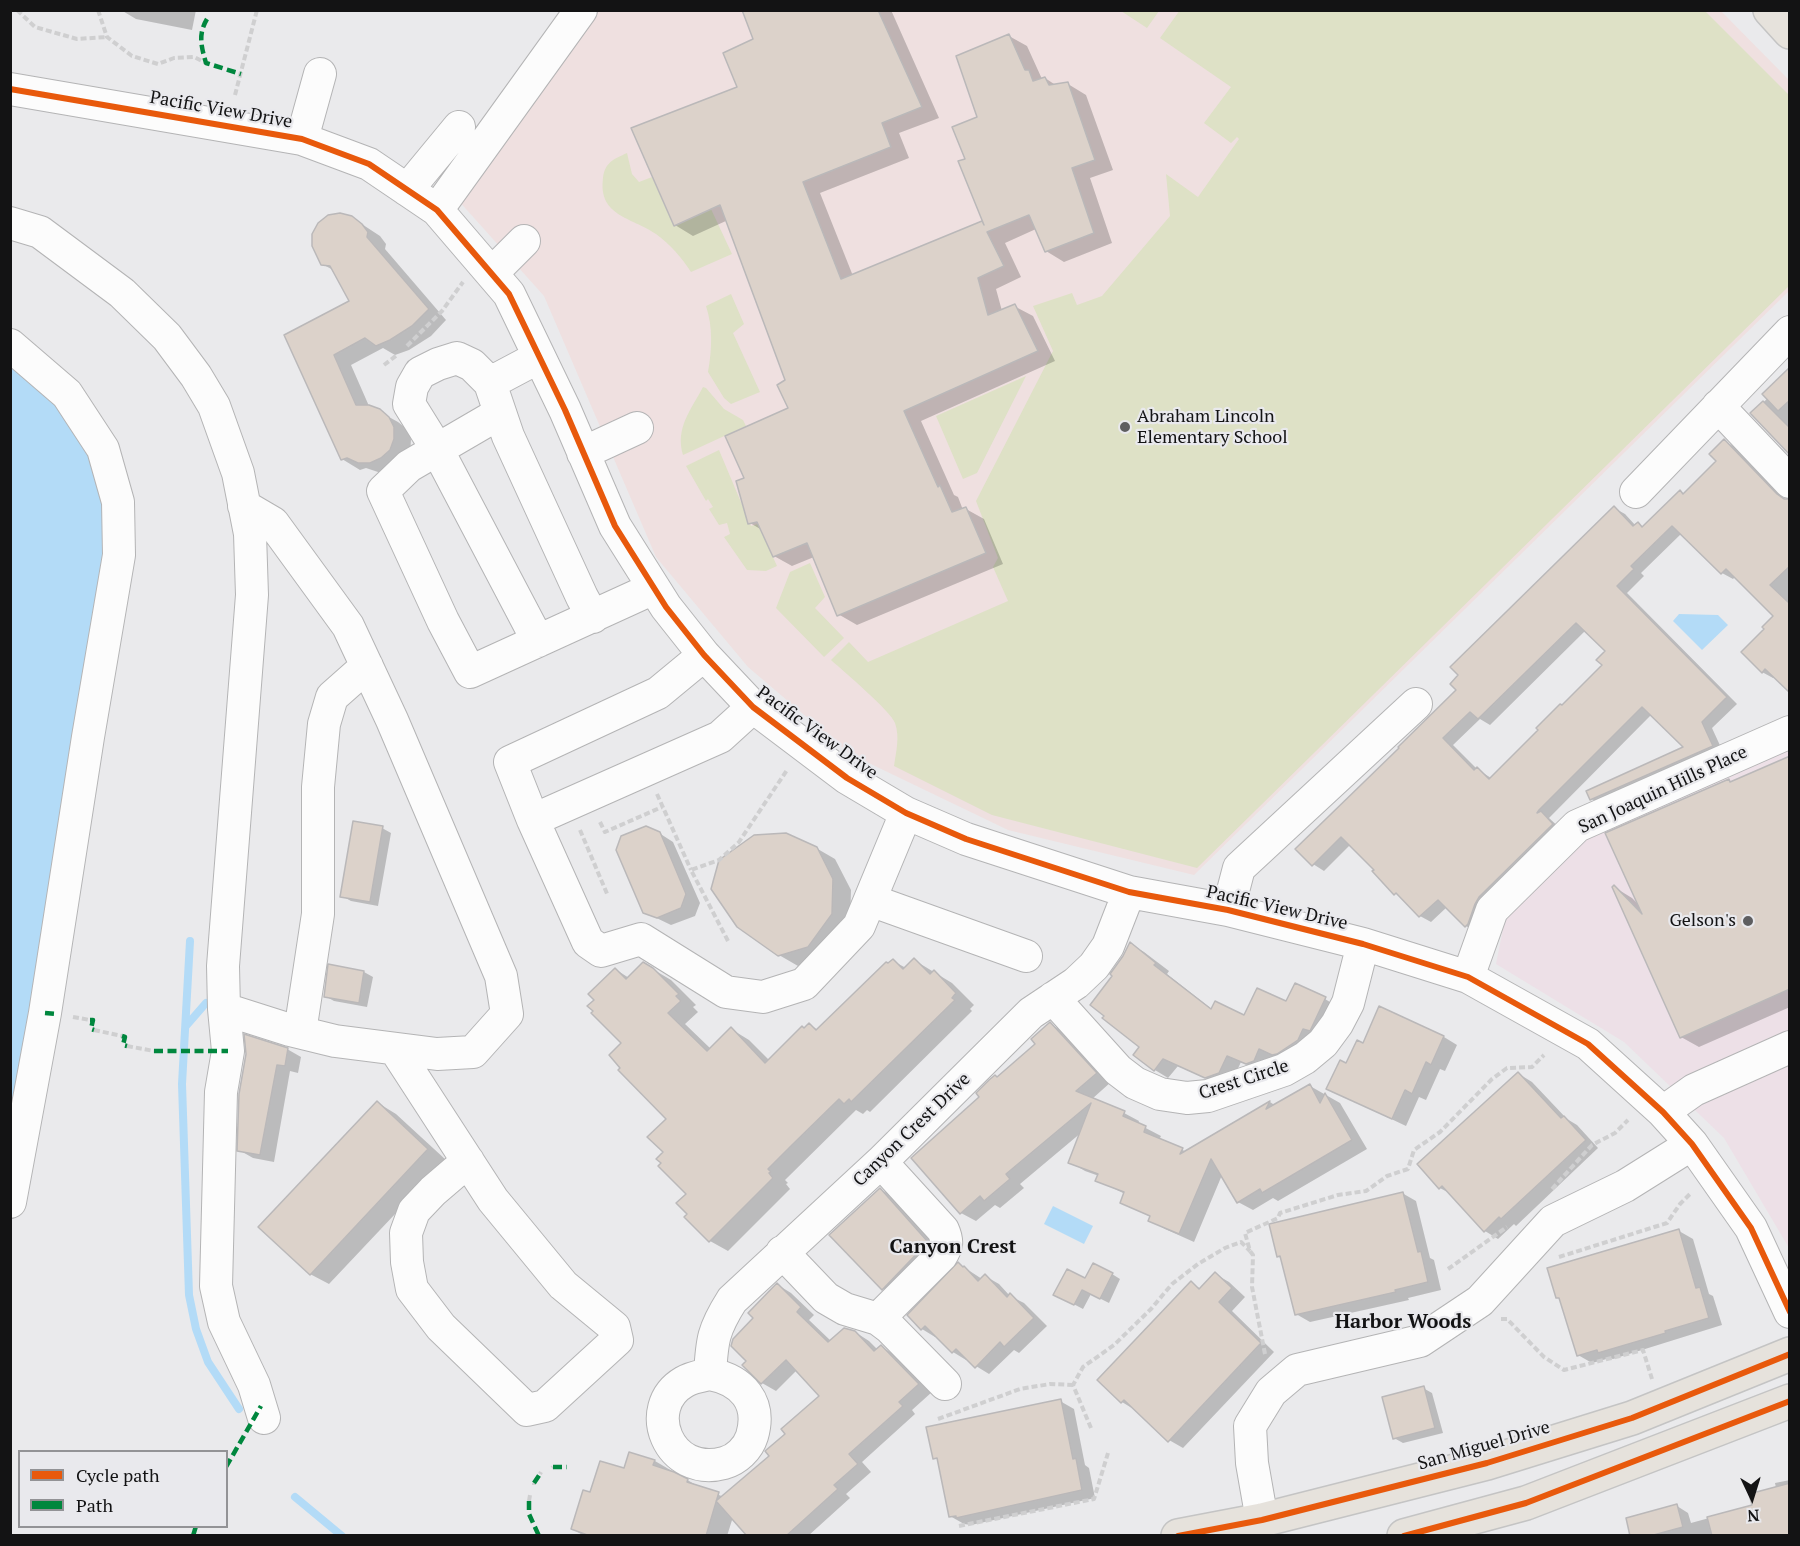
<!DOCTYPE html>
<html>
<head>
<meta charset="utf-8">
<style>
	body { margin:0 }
	#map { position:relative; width:1800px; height:1546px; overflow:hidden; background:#eaeaec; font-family:"PT Serif",serif }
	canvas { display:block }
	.frame { position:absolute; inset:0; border:12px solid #131314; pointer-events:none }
	.legend { position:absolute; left:18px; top:1450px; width:210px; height:78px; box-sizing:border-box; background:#e9e9ed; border:2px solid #939396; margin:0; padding:8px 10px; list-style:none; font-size:18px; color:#131314 }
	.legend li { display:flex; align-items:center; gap:12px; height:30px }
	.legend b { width:30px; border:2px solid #939396 }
	.north { position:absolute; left:1722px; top:1468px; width:60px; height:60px; -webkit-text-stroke:4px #e9e9ed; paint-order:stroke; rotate:176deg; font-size:16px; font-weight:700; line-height:24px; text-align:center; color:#131314 }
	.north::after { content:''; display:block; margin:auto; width:21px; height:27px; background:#131314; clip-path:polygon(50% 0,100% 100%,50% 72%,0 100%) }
</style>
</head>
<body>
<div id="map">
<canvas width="1800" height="1546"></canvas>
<div class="frame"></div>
<ul class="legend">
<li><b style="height:8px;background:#e8590c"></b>Cycle path</li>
<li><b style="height:8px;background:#00873e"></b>Path</li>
</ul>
<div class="north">N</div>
</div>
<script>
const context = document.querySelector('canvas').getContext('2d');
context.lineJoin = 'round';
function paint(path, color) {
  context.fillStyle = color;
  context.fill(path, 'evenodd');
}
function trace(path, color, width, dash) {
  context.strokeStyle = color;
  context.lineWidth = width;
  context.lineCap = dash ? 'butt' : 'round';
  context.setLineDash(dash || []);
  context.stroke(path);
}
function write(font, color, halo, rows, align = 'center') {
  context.font = font + ' "PT Serif",serif';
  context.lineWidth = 4.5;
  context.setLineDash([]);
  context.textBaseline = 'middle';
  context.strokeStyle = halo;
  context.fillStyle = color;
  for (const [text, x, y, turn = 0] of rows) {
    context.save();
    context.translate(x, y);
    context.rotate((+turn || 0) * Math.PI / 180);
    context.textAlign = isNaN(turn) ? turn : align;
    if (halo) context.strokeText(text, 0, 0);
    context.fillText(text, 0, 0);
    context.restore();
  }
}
paint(new Path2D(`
	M1789 747V1248L1724 1138 1624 1042 1496 964 1505 919 1585 839Z`), '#ede0e7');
paint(new Path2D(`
	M567 11H1721L1789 80V291L1194 875 1008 830 850 754 748 667 656 557 544 296 440 180Z`), '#efe0e0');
paint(new Path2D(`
	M1180 10 1705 11 1790 96 1789 286 1197 868 992 815 894 766C896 752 900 737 895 723 891 711 843 671 831 660L849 642 868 662 1008 601 993 567 998 558 976 501 1053 351 1033 306 1072 293 1077 305 1102 296 1170 216 1166 174 1198 197 1239 139 1237 137 1231 143 1204 123 1231 87 1160 38Z
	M1121 11H1159L1147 28Z
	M627 153 632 174 639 182 652 177 674 226 711 209 732 254 691 272C682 258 670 244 656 234 631 217 598 216 603 178 605 162 614 159 627 153Z
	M731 294 744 324 733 333 760 392 731 404 724 398 708 372C712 350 713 327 706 306Z
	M1026 376 977 473 963 479 936 416Z
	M703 387 706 388 724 409 743 420 746 426 683 455C675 428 691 410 703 387Z
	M719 450 751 526 758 524 777 566 766 571 747 570 724 537 730 534 727 523 719 525 709 509 713 507 708 499 706 501 686 466Z
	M810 563 825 597 815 608 844 638 824 657 776 608 790 572Z`), '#dee1c6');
paint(new Path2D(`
	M11 355 76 419 108 493 110 554 11 1145Z
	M1679 614 1718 615 1728 625 1702 650 1673 621Z
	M1053 1206 1093 1226 1084 1244 1044 1224Z`), '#b3dbf7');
paint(new Path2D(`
	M121 10H196L192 30 136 19Z
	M744 10H891L939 118 899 133 909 158 820 193 853 276 982 223 986 225 966 160 979 118 1009 36 1027 46 1042 79 1045 78 1057 86 1068 84 1086 95 1113 170 1090 178 1112 243 1064 262 1046 251 1036 229 1005 243 1021 277 996 289 1002 311 1014 306 1033 316 1055 361 921 421 954 495 958 497 963 510 966 509 984 519 1003 564 857 625 838 614 814 557 792 566 774 556 762 530 750 523 745 479 790 409 787 381 728 220 693 236 675 225 739 88 755 40Z
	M351 217 380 236 386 244 385 249 446 320 431 336 409 350 395 355 383 348 351 365 369 406 398 422 407 429 411 439 410 456 389 473 378 472 366 468 360 470 342 459 286 336 351 302 335 271 322 264Z
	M1790 369V453L1752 413 1768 398Z
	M1724 441 1735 447 1787 501H1790V689L1775 677 1773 678 1762 672 1766 629 1775 616 1735 577 1733 579 1722 573 1682 533 1641 573 1644 576 1627 593 1737 704 1712 728 1723 752 1603 806 1592 799 1588 791 1685 748 1652 714 1549 818 1563 831 1477 932 1466 926 1447 907 1431 922 1420 916 1401 897 1395 893 1376 870 1351 844 1324 871 1313 864 1458 690 1614 508 1625 514 1636 526 1638 524 1644 527 1680 492 1684 494 1718 461ZM1586 630 1607 651 1604 665 1491 778 1477 769 1453 745 1480 719 1490 725Z
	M1790 758V1007L1699 1047 1681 1037 1614 887 1632 898 1639 905 1729 780 1733 783Z
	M382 828 391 833 378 906 351 901 342 896Z
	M659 833 673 842 700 903 695 916 671 925 644 912Z
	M816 848 835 859 851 890 850 924 826 957 798 966 779 955Z
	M1130 944 1144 952 1169 971 1167 974 1213 1010 1245 1017 1287 1003 1325 999 1338 1007 1287 1062 1274 1056 1267 1069 1260 1071 1241 1062 1232 1081 1220 1085 1178 1066 1168 1078 1155 1070 1135 1055 1141 1047 1114 976Z
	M914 960 952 983 974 1005 970 1009 972 1011 870 1112 867 1110 863 1114 856 1110 785 1180 788 1183 786 1184 790 1189 728 1251 710 1241 689 1214 688 1194 665 1152 668 1119 596 1000 615 969 629 978 644 964 671 980 696 1005 693 1007 698 1012 685 1024 711 1049 731 1029 749 1040 770 1061 810 1025 818 1030 893 961 906 968Z
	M364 972 373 977 367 1007 334 1001 325 996Z
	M1380 1008 1444 1037 1457 1045 1445 1071 1440 1069 1426 1100 1419 1097 1406 1126 1328 1089 1364 1045Z
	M1050 1024 1065 1032 1111 1082 1092 1099 1124 1113 1139 1121 1138 1124 1161 1136 1159 1140 1187 1152 1270 1102 1276 1106 1310 1086 1340 1103 1367 1149 1278 1201 1273 1198 1253 1210 1238 1202 1222 1175 1194 1242 1165 1229 1150 1220 1151 1217 1122 1202 1125 1194 1097 1180 1099 1176 1085 1171 1070 1162 1082 1132 1020 1184 1024 1188 1000 1208 995 1205 976 1221 961 1213 981 1097 997 1078 1037 1044Z
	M287 1049 301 1057 298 1073 290 1071 274 1162 253 1158 239 1150 240 1094Z
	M1519 1074 1532 1082 1567 1119 1577 1125 1598 1148 1516 1226 1514 1224 1498 1239 1485 1231 1451 1194 1440 1188Z
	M378 1103 396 1114 446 1160 329 1284 310 1274Z
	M880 1189 894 1197 941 1251 897 1296 883 1288Z
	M1402 1193 1416 1201 1430 1258 1434 1260 1441 1290 1408 1298 1409 1300 1310 1322 1296 1314 1282 1259 1278 1256Z
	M1679 1231 1693 1239 1709 1294 1713 1296 1722 1325 1613 1359 1610 1358 1592 1363 1578 1355 1562 1300 1558 1297Z
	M959 1264 982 1279 985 1276 999 1284 1010 1296 1024 1303 1047 1326 1019 1353 1014 1350 989 1374 976 1366 968 1358 966 1360 953 1352 937 1335 935 1337 922 1329Z
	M1112 1274 1120 1279 1109 1303 1091 1294 1083 1309 1064 1299 1085 1280Z
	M1215 1274 1229 1282 1245 1297 1232 1311 1274 1352 1183 1448 1169 1440 1135 1410 1122 1402 1099 1380 1191 1283 1201 1289Z
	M778 1285 791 1293 814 1315 809 1320 831 1341 855 1332 869 1341 878 1350 882 1347 895 1355 932 1392 912 1410 915 1414 862 1462 871 1472 846 1494 850 1498 808 1536H749L733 1517 727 1536H584L573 1529 591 1493 625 1470 630 1454 655 1461 701 1488 724 1497 771 1456 787 1434 821 1397 797 1370 776 1391 762 1383 748 1361 755 1318Z
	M1423 1388 1432 1393 1443 1433 1403 1443 1394 1438Z
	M1060 1401 1074 1409 1085 1465 1089 1468 1095 1498 971 1525 964 1524 950 1516 939 1460 934 1458Z
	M1790 1480V1536H1632L1677 1506 1688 1513 1691 1523 1753 1506 1776 1488 1775 1483Z`), '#0003');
trace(new Path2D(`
	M190 941 182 1084 189 1295 196 1329 208 1362 239 1409
	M186 1026 206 1003
	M295 1497 342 1536`), '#b3dbf7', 8);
const building = new Path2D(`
	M742 10H878L922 107 882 123 891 147 803 182 841 279 982 221 984 225 958 161 965 159 952 127 977 117 956 56 1009 34 1025 70H1029L1033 81 1045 77 1049 85 1068 82 1095 160 1072 168 1094 233 1045 252 1029 215 987 232 1004 266 978 278 988 315 1015 304 1038 351 904 411 938 487 940 485 952 512 966 507 986 553 837 616 807 543 773 557 757 522 748 524 736 481 744 478 725 436 788 408 777 385 785 380 720 205 674 226 631 128 737 87 723 53 753 39Z
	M340 213 352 216 362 224 368 232 367 237 429 309 412 326 390 340 376 346 365 338 334 355 356 405H369L380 409 389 417 394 427V439L390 450 381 458 370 463H358L347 458 341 460 284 335 349 301 330 266 321 265 312 246V234L318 223 328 215Z
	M1790 367V400L1778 411 1762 394Z
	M1763 401 1790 428V455L1750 413Z
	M1724 439 1777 494 1784 499H1790V566L1770 585 1788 602 1790 600V693L1765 669 1762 673 1741 652 1764 629 1762 627 1773 616 1726 569 1721 574 1672 526 1631 566 1634 569 1617 586 1727 697 1702 722 1713 746 1590 800 1586 791 1683 747 1642 707 1539 810 1537 813 1541 811 1553 824 1479 897 1475 904 1468 924 1465 927 1438 900 1419 917 1396 893 1394 895 1372 871 1374 870 1341 837 1312 866 1295 849 1399 748 1398 747 1456 690 1450 684 1458 675 1450 667 1614 506 1633 526 1638 522 1642 527 1680 490 1683 494 1716 461 1709 454ZM1576 623 1605 651 1596 660 1602 665 1562 705 1560 704 1536 728 1538 730 1489 779 1477 767 1474 770 1443 738 1470 712 1478 719Z
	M1790 756V989L1680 1038 1612 887 1614 885 1642 914 1605 833 1729 779 1730 782Z
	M353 821 383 826 370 902 340 897Z
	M646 826 660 832 686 894 681 908 657 918 643 913 616 850 621 836Z
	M786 833 817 847 833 879 832 914 808 947 778 956 737 927 711 889 719 860 754 835Z
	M1130 942 1156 963 1154 965 1211 1009 1215 1001 1244 1015 1257 988 1286 1001 1295 983 1326 997 1310 1031 1303 1029 1298 1040 1277 1054 1272 1055 1259 1049 1254 1061 1246 1064 1227 1056 1219 1073 1205 1078 1163 1059 1154 1071 1133 1055 1139 1047 1102 1018 1104 1016 1090 1005 1112 976 1110 974 1123 956Z
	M914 958 930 974 934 970 956 993 952 998 955 1000 851 1102 849 1099 844 1104 839 1099 792 1145 768 1169 771 1172 769 1173 773 1178 709 1242 684 1217 687 1214 676 1203 686 1194 658 1166 661 1163 656 1159 663 1152 647 1137 666 1119 618 1070 620 1068 609 1055 621 1043 591 1013 593 1011 587 1006 594 1000 588 994 615 968 626 979 643 962 653 968 679 994 676 996 681 1001 668 1013 707 1051 731 1027 765 1063 802 1026 804 1028 809 1023 816 1030 886 962 888 963 893 959 903 969Z
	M328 964 364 971 359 1003 324 997Z
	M1379 1006 1444 1036 1431 1065 1426 1062 1412 1094 1405 1090 1392 1119 1326 1089 1340 1060 1346 1063 1357 1040 1363 1043Z
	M1050 1022 1097 1073 1076 1091 1125 1111 1123 1116 1146 1126 1144 1132 1183 1148 1180 1154 1270 1101 1266 1109 1310 1084 1320 1103 1325 1093 1352 1140 1262 1193 1260 1189 1237 1203 1211 1159 1179 1234 1148 1221 1150 1216 1120 1203 1124 1192 1095 1181 1098 1174 1068 1163 1091 1103 1006 1174 1010 1179 984 1201 980 1196 960 1214 911 1158 979 1097 976 1093 989 1080 995 1075 997 1077 1035 1044 1031 1039Z
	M244 1034 288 1048 285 1066 277 1065 260 1155 237 1151 239 1094 246 1054Z
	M1518 1072 1561 1118 1564 1116 1586 1140 1501 1219 1499 1217 1484 1232 1442 1186 1439 1189 1417 1164Z
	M377 1101 428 1149 310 1275 258 1227Z
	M880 1188 928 1242 882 1290 829 1235Z
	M1403 1192 1418 1252 1421 1251 1428 1282 1395 1290 1396 1292 1295 1315 1280 1256 1277 1257 1269 1224Z
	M1679 1229 1696 1288 1700 1287 1709 1318 1665 1331 1666 1333 1598 1353 1597 1350 1577 1356 1559 1298H1556L1547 1268Z
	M958 1262 963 1267 964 1266 978 1281 985 1274 1007 1297 1010 1293 1034 1318 1004 1347 1000 1342 975 1368 956 1349 952 1353 925 1326 921 1330 907 1315Z
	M1093 1263 1113 1273 1100 1299 1082 1290 1074 1305 1053 1295 1067 1269 1085 1278Z
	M1215 1272 1232 1288 1219 1302 1261 1343 1168 1442 1124 1400 1121 1403 1097 1380 1191 1281 1199 1289Z
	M777 1283 801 1307 797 1312 828 1342 844 1328 855 1331 874 1351 881 1345 919 1384 899 1402 903 1406 849 1454 858 1464 834 1485 838 1489 786 1536H747L716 1501 769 1456 765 1451 785 1434 781 1429 819 1396 786 1360 761 1384 742 1365 746 1361 731 1346 733 1339 753 1318 748 1313Z
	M1424 1386 1435 1428 1393 1439 1382 1397Z
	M1061 1399 1073 1459 1076 1458 1082 1490 956 1518V1516L949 1517 937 1458 933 1459 926 1427Z
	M629 1452 655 1460 653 1465 674 1472 688 1479 687 1482 719 1492 706 1536H590L571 1529 583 1490 590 1492 600 1461 624 1468Z
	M1790 1483V1536H1712L1707 1517 1752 1505 1749 1494Z
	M1677 1504 1683 1527 1650 1536H1630L1626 1518Z`);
paint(building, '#dcd2ca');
trace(building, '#bab8b9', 1.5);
const minor = new Path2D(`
	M10 89 302 139 369 164 437 210 509 294 565 410 615 526 666 607 704 655 753 707 847 778 906 813 966 839 1129 892 1228 910 1363 944 1468 977 1588 1044 1663 1112 1692 1144 1751 1228 1790 1312
	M302 139 320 74
	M407 190 459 127
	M437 210 581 10
	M10 223 40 232 122 293 167 337 196 376 214 406 238 473 250 534 252 595 223 966 224 1009 228 1051 221 1092 216 1286 224 1322 254 1385 264 1418
	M492 273 524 241
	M10 345 67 394 103 449 118 502 119 555 88 737 45 1013 10 1202
	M539 357 490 383 508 436 582 597 593 617
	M490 383 472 365 457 358 438 364 420 373 412 387 409 404 437 449 538 641
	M1718 406 1790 482
	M500 413 409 466 383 491 443 621 470 672 654 588
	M583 453 637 428
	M1636 492 1790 332
	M704 655 658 693 510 762 533 820 720 737 753 707
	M533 820 588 942 601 951 641 939 726 992 763 997 804 984 859 926 906 813
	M870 900 1026 956
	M1228 910 1239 868 1416 704
	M1468 977 1492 910 1577 826 1790 732
	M1053 998 1118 1070 1135 1083 1160 1094 1187 1098 1208 1096 1284 1070 1305 1058 1323 1043 1337 1024 1348 1003 1363 944
	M224 1009 290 1030 335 1041 437 1054 473 1052 507 1014 501 976 392 720 348 626 273 523 244 506
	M300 1032 318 914V787L324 724 332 697 367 666
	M395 1049 493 1200 563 1285 614 1327 617 1340 545 1406 527 1410 441 1327 412 1289 407 1262 406 1233 414 1211 433 1191 468 1161
	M1663 1112 1694 1090 1790 1047
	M782 1252 826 1298 845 1309 878 1319 890 1328 945 1384
	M878 1319 941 1256C947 1247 948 1241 943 1230L881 1162
	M710 1374C742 1380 762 1402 752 1436 748 1449 736 1460 724 1463 668 1478 641 1407 684 1382 692 1377 701 1376 710 1374 712 1340 713 1330 732 1300L881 1162 1031 1013 1076 983 1094 966 1108 946 1129 892
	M1262 1520 1252 1463 1250 1426 1271 1392 1297 1370 1420 1341 1480 1301 1553 1221 1625 1186 1692 1144`);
const major = new Path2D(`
	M1770 10 1790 32
	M1178 1536 1262 1520 1487 1463 1632 1418 1790 1354
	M1404 1536 1526 1503 1790 1401`);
trace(minor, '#b4b4b5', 34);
trace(major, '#c4c4c4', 36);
trace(new Path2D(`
	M17 10 35 27 77 39 107 37
	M98 10 107 37 132 56 158 64 174 58 194 57 206 63
	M235 95 257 10
	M407 346 442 311 463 282
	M384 365 397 355
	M657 794 691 870
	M600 822 605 832 662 807
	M580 830 608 896
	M728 941 691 870 719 860 739 842 787 770
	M73 1017 90 1020
	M94 1030 122 1036
	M127 1046 154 1051
	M1552 1189 1592 1145 1615 1133 1628 1120
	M1559 1257 1667 1223 1680 1204 1691 1193
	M1448 1269 1507 1227
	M1501 1319H1507L1544 1357 1564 1370 1643 1350 1652 1379
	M1265 1354 1252 1287 1253 1255 1250 1251 1245 1233 1278 1218 1280 1213 1338 1195 1366 1191 1387 1176 1408 1169 1414 1150 1440 1132 1492 1079 1507 1068 1532 1067 1544 1055
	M938 1419 1020 1389 1050 1384 1073 1385
	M1091 1428 1073 1385 1083 1367 1114 1345 1151 1309 1172 1284 1198 1264 1225 1248 1241 1242 1250 1251
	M552 1468 553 1467
	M540 1474 541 1472
	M534 1485V1483
	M529 1501 530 1495
	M959 1526 1094 1499 1108 1453`), '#cfcfd0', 4, [6, 3]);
trace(minor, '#fcfcfc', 32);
trace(major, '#e6e2dc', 33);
trace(new Path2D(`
	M207 19C198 34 201 46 206 63L241 74
	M45 1013 57 1014
	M90 1020H93L91 1029 94 1030
	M122 1036 125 1037 123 1045 127 1046
	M154 1051H228
	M226 1467 261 1406
	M553 1467H567
	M534 1483 540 1474
	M529 1501V1514L539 1536
	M193 1536 196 1526`), '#00873e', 4.5, [9, 4.5]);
trace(new Path2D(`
	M10 89 302 139 369 164 437 210 509 294 565 410 615 526 666 607 704 655 753 707 847 778 906 813 966 839 1129 892 1228 910 1363 944 1468 977 1588 1044 1663 1112 1692 1144 1751 1228 1790 1312
	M1178 1536 1262 1520 1487 1463 1632 1418 1790 1354
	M1404 1536 1526 1503 1790 1401`), '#e8590c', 6);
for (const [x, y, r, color] of [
	[1125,427,6,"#5e5e60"],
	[1748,921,6,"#5e5e60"]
]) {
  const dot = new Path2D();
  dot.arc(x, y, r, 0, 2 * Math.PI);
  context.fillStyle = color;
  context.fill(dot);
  trace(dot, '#e9e9ed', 2);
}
write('18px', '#131314', '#e9e9ed', [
	["Pacific View Drive",221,110,10],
	["Pacific View Drive",817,733,36],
	["San Joaquin Hills Place",1663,790,-25],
	["Pacific View Drive",1277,908,13],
	["Crest Circle",1244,1080,-18],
	["Canyon Crest Drive",912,1130,-44],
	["San Miguel Drive",1484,1446,-16]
]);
write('18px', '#131314', '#e9e9ed', [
	["Abraham Lincoln",1137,417],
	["Elementary School",1137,438],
	["Gelson's",1736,921,"right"]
], 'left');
write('bold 20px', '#131314', '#e9e9ed', [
	["Canyon Crest",953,1247],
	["Harbor Woods",1403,1322]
]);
</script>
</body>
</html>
